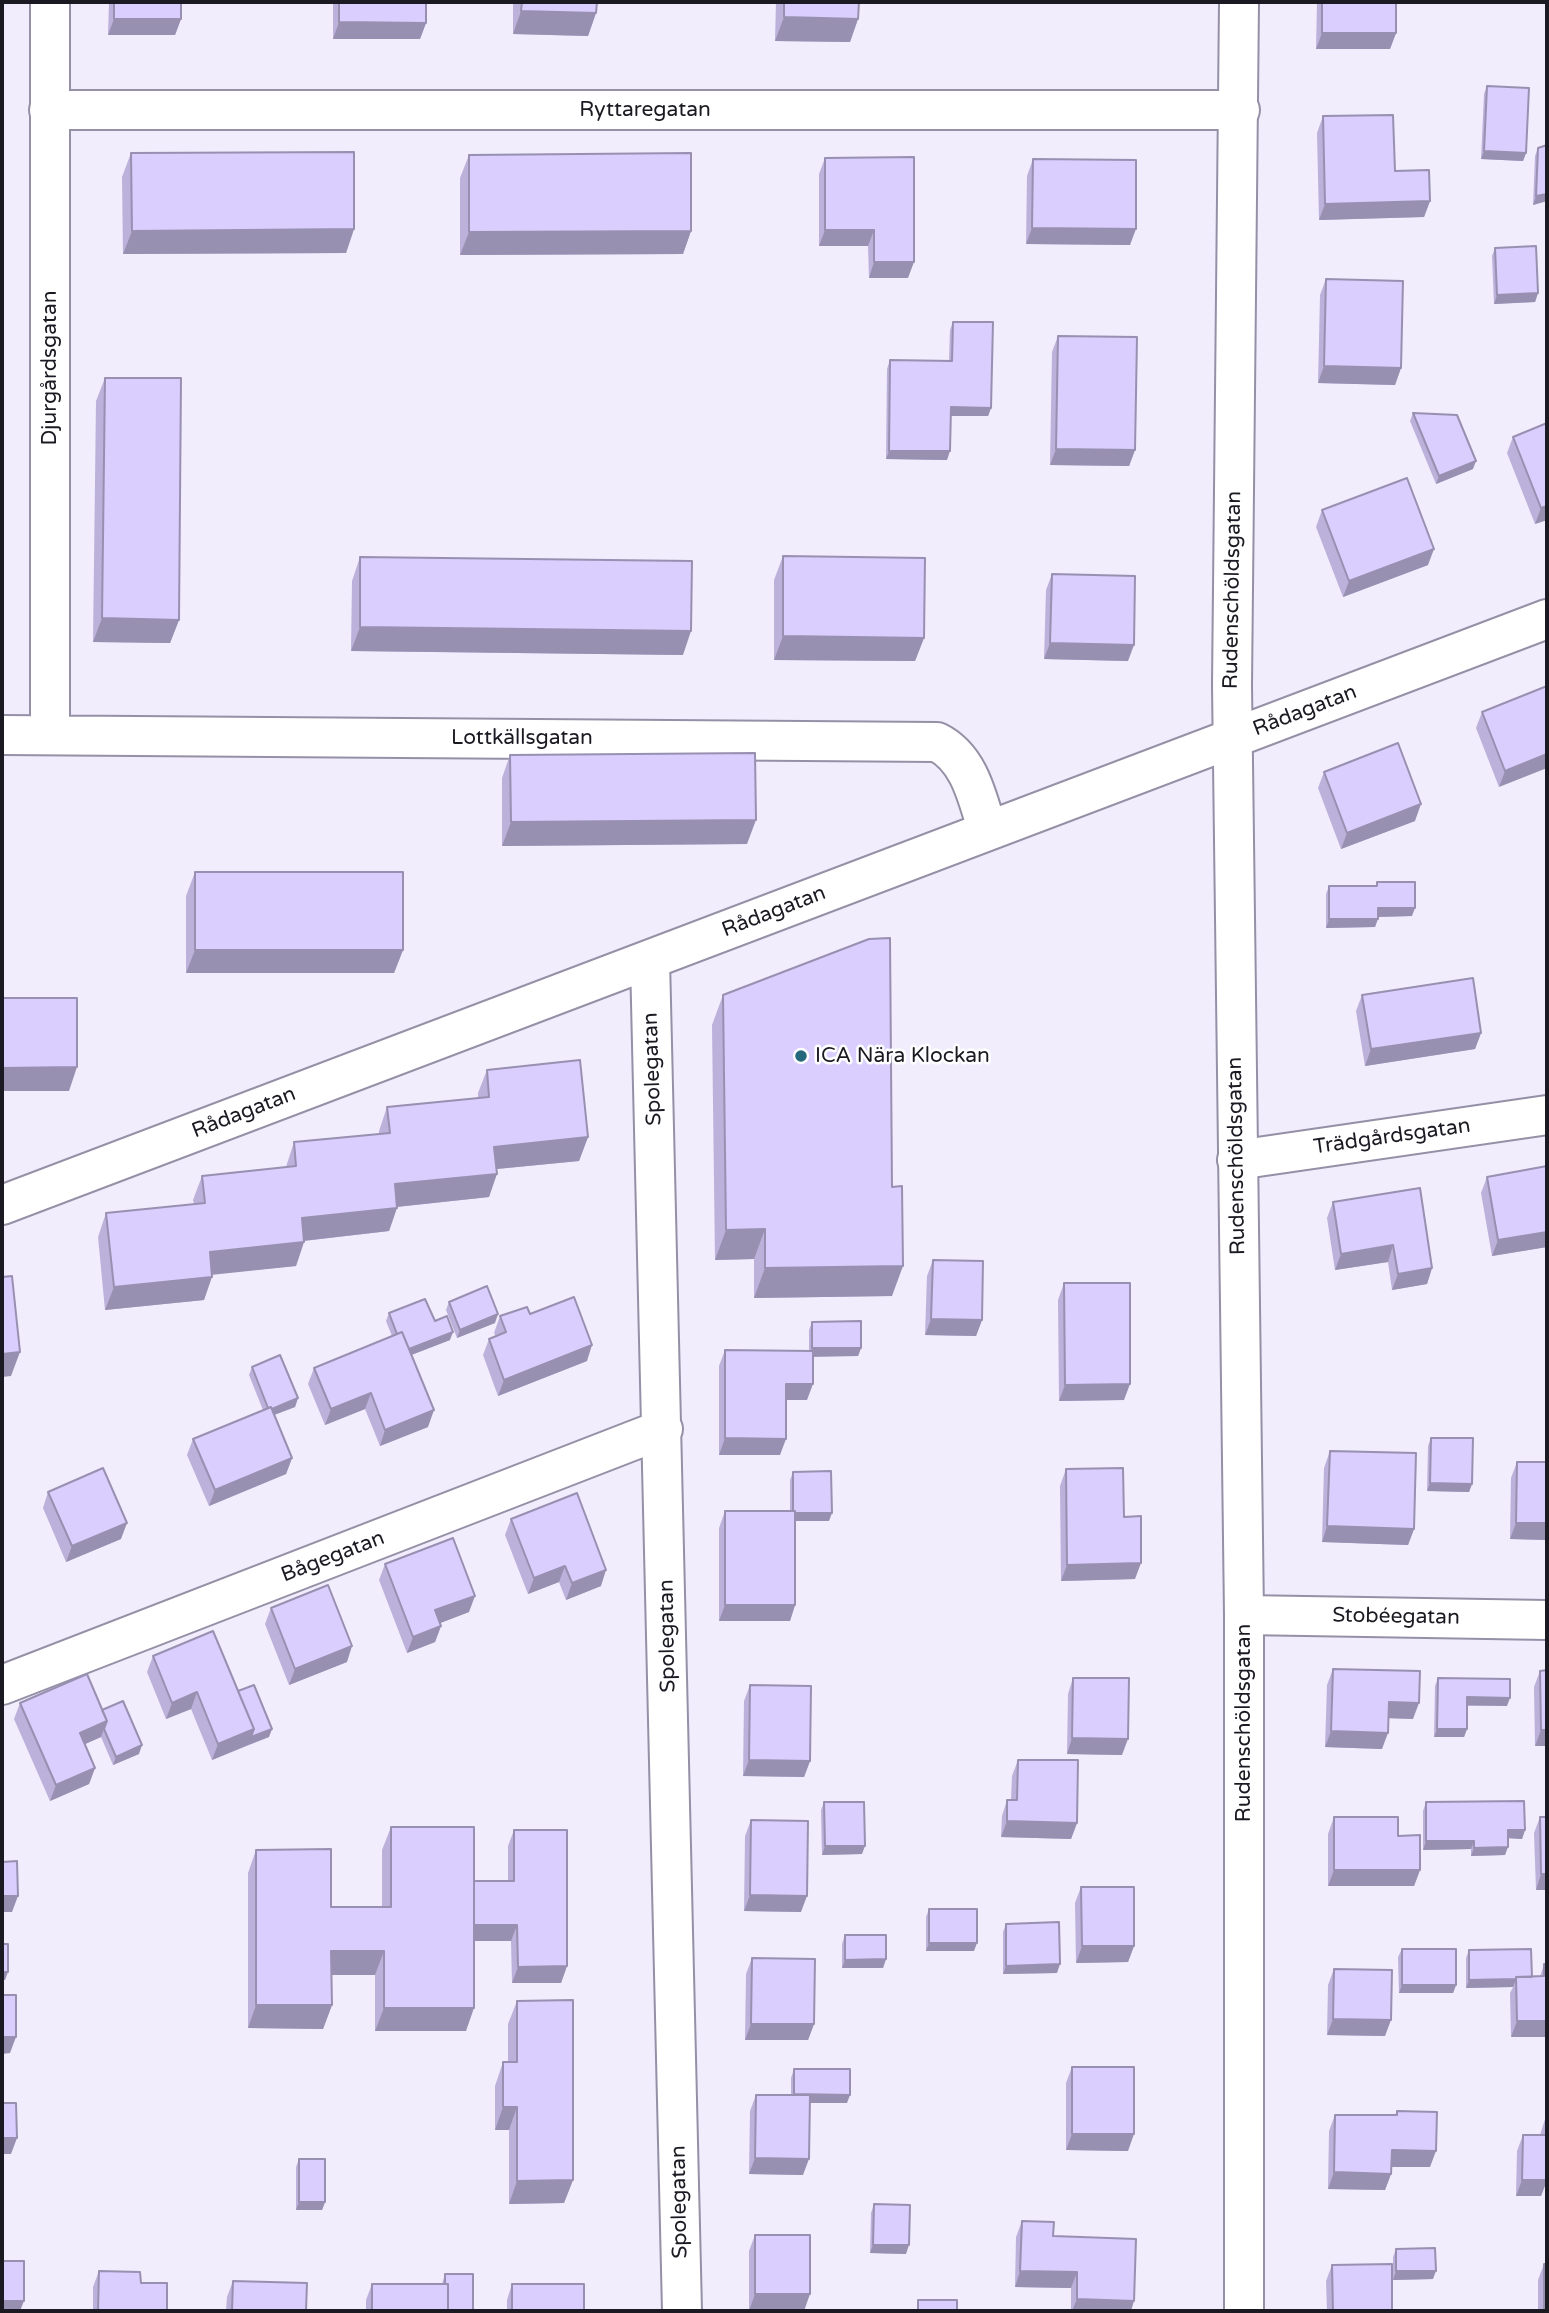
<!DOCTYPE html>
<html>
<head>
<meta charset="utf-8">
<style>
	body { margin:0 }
	#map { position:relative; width:1549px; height:2313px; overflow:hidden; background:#f1edfc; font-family:"Varela Round",sans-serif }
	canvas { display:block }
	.frame { position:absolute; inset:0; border:4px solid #1b1921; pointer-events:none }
</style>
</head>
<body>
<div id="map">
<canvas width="1549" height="2313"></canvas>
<div class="frame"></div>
</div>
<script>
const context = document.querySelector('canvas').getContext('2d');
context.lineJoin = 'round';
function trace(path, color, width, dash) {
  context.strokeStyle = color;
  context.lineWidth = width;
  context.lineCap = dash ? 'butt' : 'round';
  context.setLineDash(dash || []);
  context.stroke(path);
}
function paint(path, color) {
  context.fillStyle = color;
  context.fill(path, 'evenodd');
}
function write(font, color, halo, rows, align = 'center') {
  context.font = font + ' "Varela Round",sans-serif';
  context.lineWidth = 5;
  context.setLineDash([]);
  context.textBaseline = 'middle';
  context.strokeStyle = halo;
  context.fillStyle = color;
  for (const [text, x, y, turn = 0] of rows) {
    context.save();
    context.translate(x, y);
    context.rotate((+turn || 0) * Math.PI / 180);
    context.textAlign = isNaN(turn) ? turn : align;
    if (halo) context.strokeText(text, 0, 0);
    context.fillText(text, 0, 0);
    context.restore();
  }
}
const street = new Path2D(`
	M49 110H1240
	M50 734V2
	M2 735 937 742C969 758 977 796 987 829
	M650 960 682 2311
	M1237 1160 1547 1115
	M2 1205 1547 619
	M1244 1615 1547 1620
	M2 1685 663 1429`);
const secondary = new Path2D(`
	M1239 2 1232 685 1244 1615V2311`);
trace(street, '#9590a6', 42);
trace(secondary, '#9590a6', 42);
trace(street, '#fff', 38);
trace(secondary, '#fff', 38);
paint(new Path2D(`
	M109 2H181V19L175 35H108Z
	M333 2H426V23L420 39H333Z
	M513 2H597L596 13 588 36 513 34Z
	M776 2H859L858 19 850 42 775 41Z
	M1317 2H1396V33L1390 49H1316Z
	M1487 86 1526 153 1523 161 1481 159 1484 94Z
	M1323 116 1395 171 1430 201 1424 217 1319 220 1317 133Z
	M1547 145V201L1533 205 1535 156 1538 148Z
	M131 153 354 229 346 253 123 254 122 177Z
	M469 155 691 231 683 254 460 255V178Z
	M825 158 908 278H869L868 246H819V174Z
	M1033 159 1130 245 1026 244 1027 176Z
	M1495 248 1538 293 1535 302 1494 304 1492 256Z
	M1326 279 1401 368 1395 385 1318 383 1320 295Z
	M953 322 991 408 988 416H951L947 460 886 459 887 369 890 360 949 361 950 330Z
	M1058 336 1135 450 1129 466 1050 465 1052 352Z
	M105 378 179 620 170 643 93 642 96 401Z
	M1413 413 1473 469 1436 484 1410 421Z
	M1547 423V520L1535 524 1507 453 1513 437Z
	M1322 510 1428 565 1343 597 1316 527Z
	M783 556 924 638 915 661 774 660V580Z
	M360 557 683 655 351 651 352 581Z
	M1052 574 1128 661 1044 659 1046 590Z
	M1547 686 1499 787 1476 728 1482 712Z
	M510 755 747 844 502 846V778Z
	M1324 772 1415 821 1341 849 1318 788Z
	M195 872 403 950 394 973H186V896Z
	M1377 882 1412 916 1378 917 1375 927 1326 928V894L1329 886H1376Z
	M723 995 892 1296 754 1298V1259L715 1260 712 1025Z
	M1362 995 1481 1033 1475 1049 1365 1066 1356 1011Z
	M487 1070 588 1137 579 1161 497 1169 489 1197 397 1207 389 1231 304 1241 296 1266 212 1274 204 1300 105 1310 98 1237 106 1213 194 1204 193 1200 202 1176 286 1167 294 1142 379 1134V1131L387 1107 478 1098V1093Z
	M1547 1166V1247L1492 1256 1481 1193 1487 1177Z
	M1333 1202 1432 1268 1427 1284 1392 1290 1388 1262 1335 1270 1327 1218Z
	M933 1260 982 1320 976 1336 925 1335 927 1276Z
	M1064 1283 1124 1400 1059 1401 1058 1300Z
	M449 1302 495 1323 457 1338 446 1310Z
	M389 1313 435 1321 450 1340 411 1355 428 1427 380 1446 365 1409 325 1425 308 1384 314 1368 392 1336 386 1321Z
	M530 1314 587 1361 498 1396 483 1355 489 1339 496 1336 494 1333 500 1316Z
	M812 1322 861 1348 858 1356H813L807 1400H786L780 1455H719V1366L725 1350 809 1351V1330Z
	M252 1367 298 1398 295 1407 274 1415 292 1458 286 1474 209 1506 187 1455 193 1439 263 1410 249 1375Z
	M1431 1438 1472 1484 1469 1492 1427 1491 1428 1446Z
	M1330 1451 1414 1529 1408 1545 1322 1542 1324 1468Z
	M1517 1462H1547V1540L1510 1539 1511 1478Z
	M1066 1469 1135 1579 1061 1581 1060 1486Z
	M793 1472 829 1521H795V1605L790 1621H719V1528L725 1511H790V1480Z
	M48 1492 121 1539 66 1562 43 1508Z
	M511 1519 601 1586 566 1600 559 1582 528 1594 505 1535Z
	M385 1564 469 1612 440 1623 441 1626 435 1642 407 1653 379 1580Z
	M271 1608 347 1662 289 1685 265 1624Z
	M153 1656 238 1691 269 1737 212 1760 191 1709 166 1719 147 1672Z
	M1333 1669 1413 1719 1389 1718 1382 1749 1325 1747 1327 1685Z
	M1540 1671 1547 1746H1535L1534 1687Z
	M1073 1678 1122 1755 1067 1754 1068 1694Z
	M1438 1678 1507 1706H1467V1729L1464 1737H1434L1435 1686Z
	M750 1685 810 1761 804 1777 743 1776 744 1701Z
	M20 1703 102 1710 139 1754 113 1765 101 1737 85 1744 95 1768 89 1784 50 1801 14 1719Z
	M1018 1760 1077 1823 1071 1839 1001 1837 1002 1816 1007 1800H1011L1012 1776Z
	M824 1802 862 1854 822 1855 821 1810Z
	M1426 1802 1525 1830 1522 1839 1508 1838 1505 1855 1471 1856V1849L1423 1850V1811Z
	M1334 1817 1398 1836 1420 1870 1414 1886H1328V1834Z
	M1540 1817 1547 1890H1536L1534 1833Z
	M751 1820 801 1912 744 1911 745 1836Z
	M391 1827 474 1881H508V1846L514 1830 567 1966 561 1983H512L511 1941H474L466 2031H375V1975H331L332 2005 323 2029 248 2028V1873L256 1850 331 1907H382V1850Z
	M1081 1887 1134 1946 1128 1962 1076 1963 1075 1903Z
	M929 1909 974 1951H926V1917Z
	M1006 1924 1057 1973 1003 1974V1932Z
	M845 1935 886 1959 883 1968H842V1944Z
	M1402 1949 1456 1985 1453 1993H1399L1398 1957Z
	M1469 1950 1532 1977H1540L1544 1964H1547V2037H1511L1510 1993 1513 1987 1466 1988V1958Z
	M752 1958 814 2024 808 2040H745L746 1974Z
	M1334 1969 1385 2036 1327 2035 1328 1985Z
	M517 2001 573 2180 564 2203 509 2204V2130H495V2086L503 2062H508V2024Z
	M1072 2067 1128 2151 1066 2150V2083Z
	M794 2069 847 2103H810L803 2175 749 2174 750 2111 756 2095H791V2078Z
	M1397 2111 1430 2167H1391V2174L1385 2190 1328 2189 1329 2131 1335 2115H1395Z
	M1546 2116 1547 2183H1546L1541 2196H1516L1517 2151 1523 2135H1540Z
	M299 2159 325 2202 322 2210H296V2167Z
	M874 2204 906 2254 870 2253 871 2213Z
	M1022 2221 1131 2311H1071V2288L1015 2287 1016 2237Z
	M755 2235 804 2311H749V2251Z
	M1396 2249 1433 2279 1393 2280V2257Z
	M1544 2264 1547 2311H1538V2280Z
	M1332 2265 1392 2311H1327L1326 2281Z
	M99 2271 167 2311H93V2287Z
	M445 2274 473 2311H366V2300L372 2284H442Z
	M233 2281 306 2311H226L227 2297Z
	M512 2284 584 2311H507V2300Z`), '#bbb1da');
paint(new Path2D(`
	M521 11 596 13 588 36 513 34Z
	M784 17 858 19 850 42 775 41Z
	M114 19H181L175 35H108Z
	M339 22 426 23 420 39H333Z
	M1322 33H1396L1390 49H1316Z
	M1484 151 1526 153 1523 161 1481 159Z
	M1547 194V201L1533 205 1536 196Z
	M1430 201 1424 217 1319 220 1325 204Z
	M1032 228 1136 229 1130 245 1026 244Z
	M354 229 346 253 123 254 132 231Z
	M825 230H874L868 246H819Z
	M691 231 683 254 460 255 469 232Z
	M874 262H914L908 278H869Z
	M1538 293 1535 302 1494 304 1497 295Z
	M1324 366 1401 368 1395 385 1318 383Z
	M951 407 991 408 988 416H948Z
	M1056 449 1135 450 1129 466 1050 465Z
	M889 451H950L947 460 886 459Z
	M1476 461 1473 469 1436 484 1439 476Z
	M1547 506V520L1535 524 1541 508Z
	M1434 549 1428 565 1343 597 1349 581Z
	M102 618 179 620 170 643 93 642Z
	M360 627 691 631 683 655 351 651Z
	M783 636 924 638 915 661 774 660Z
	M1050 643 1134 645 1128 661 1044 659Z
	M1547 754V768L1499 787 1505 771Z
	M1421 804 1415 821 1341 849 1347 833Z
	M756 820 747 844 502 846 511 822Z
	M1378 908H1415L1412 916 1375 917Z
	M1329 919H1378L1375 927 1326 928Z
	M195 950H403L394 973H186Z
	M1481 1033 1475 1049 1365 1066 1371 1049Z
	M77 1067 69 1091H2V1068Z
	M588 1137 579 1161 486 1170 494 1147Z
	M497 1174 489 1197 386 1208 395 1184Z
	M397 1208 389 1231 293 1242 302 1218Z
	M765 1229 754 1259 715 1260 726 1230Z
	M1547 1232V1247L1492 1256 1498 1240Z
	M304 1242 296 1266 201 1276 210 1252Z
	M1393 1245 1388 1262 1335 1270 1341 1254Z
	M903 1266 892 1296 754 1298 765 1268Z
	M1432 1268 1427 1284 1392 1290 1398 1274Z
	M212 1277 204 1300 105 1310 114 1287Z
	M498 1314 495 1323 457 1338 460 1330Z
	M931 1319 982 1320 976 1336 925 1335Z
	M453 1332 450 1340 401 1359 404 1351Z
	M592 1345 587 1361 498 1396 504 1380Z
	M812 1348H861L858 1356 809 1357Z
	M20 1352 11 1376 2 1377V1354Z
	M786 1384H813L807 1400H780Z
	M1130 1384 1124 1400 1059 1401 1065 1385Z
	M371 1393 365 1409 325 1425 331 1409Z
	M298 1398 295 1407 266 1418 269 1410Z
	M434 1410 428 1427 380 1446 385 1430Z
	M725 1438 786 1439 780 1455H719Z
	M292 1458 286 1474 209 1506 215 1490Z
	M1430 1483 1472 1484 1469 1492 1427 1491Z
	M793 1513H832L829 1521H790Z
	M127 1523 121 1539 66 1562 72 1546Z
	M1516 1523H1547V1540L1510 1539Z
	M1327 1526 1414 1529 1408 1545 1322 1542Z
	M1141 1563 1135 1579 1061 1581 1067 1565Z
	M565 1566 559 1582 528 1594 534 1578Z
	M606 1570 601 1586 566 1600 572 1583Z
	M475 1596 469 1612 430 1627 435 1610Z
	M725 1605H795L790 1621H719Z
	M441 1626 435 1642 407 1653 413 1637Z
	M352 1646 347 1662 289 1685 295 1669Z
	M197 1692 191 1709 166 1719 172 1703Z
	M1467 1697 1510 1698 1507 1706 1464 1705Z
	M1389 1702 1419 1703 1413 1719 1383 1718Z
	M107 1721 101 1737 74 1749 80 1733Z
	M254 1729 248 1745 212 1760 218 1744Z
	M272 1729 269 1737 248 1745 251 1737Z
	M1437 1729H1467L1464 1737H1434Z
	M1541 1730H1547V1746H1535Z
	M1331 1731 1388 1733 1382 1749 1325 1747Z
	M1072 1738 1128 1739 1122 1755 1067 1754Z
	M142 1745 139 1754 113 1765 116 1757Z
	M749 1760 810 1761 804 1777 743 1776Z
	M95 1768 89 1784 50 1801 56 1785Z
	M1007 1821 1077 1823 1071 1839 1001 1837Z
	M1508 1830H1525L1522 1839 1505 1838Z
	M1426 1841H1474L1471 1849 1423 1850Z
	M825 1846H865L862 1854 822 1855Z
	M1508 1847 1505 1855 1471 1856 1474 1848Z
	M1334 1870H1420L1414 1886H1328Z
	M1541 1874H1547V1890H1536Z
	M750 1895 807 1896 801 1912 744 1911Z
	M2 1896H18L12 1912H2Z
	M472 1925H517L511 1941H466Z
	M929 1943H977L974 1951H926Z
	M1082 1946H1134L1128 1962 1076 1963Z
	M331 1951H384L375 1975H323Z
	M886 1959 883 1968H842L845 1960Z
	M1060 1964 1057 1973 1003 1974 1006 1966Z
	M567 1966 561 1983H512L518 1967Z
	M2 1972H8L5 1980H2Z
	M1516 1979 1513 1987 1466 1988 1469 1980Z
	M1402 1985H1456L1453 1993H1399Z
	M256 2005H332L323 2029 248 2028Z
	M384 2008H474L466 2031H375Z
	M1333 2019 1391 2020 1385 2036 1327 2035Z
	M1517 2021H1547V2037H1511Z
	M751 2024H814L808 2040H745Z
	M2 2037H16L10 2053 2 2054Z
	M794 2094 850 2095 847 2103H791Z
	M503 2107H517L509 2130H495Z
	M1072 2134H1134L1128 2151 1066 2150Z
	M2 2138H17L11 2154H2Z
	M1392 2150 1436 2151 1430 2167H1386Z
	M755 2158 809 2159 803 2175 749 2174Z
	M1547 2168V2183H1546L1541 2196H1516L1522 2180Z
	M1334 2172 1391 2174 1385 2190 1328 2189Z
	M573 2180 564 2203 509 2204 517 2181Z
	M299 2202H325L322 2210H296Z
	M873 2245H909L906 2254 870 2253Z
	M1020 2271 1077 2272 1071 2288 1015 2287Z
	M1396 2271H1436L1433 2279 1393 2280Z
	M755 2294H810L804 2311H749Z
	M1077 2299 1134 2301 1131 2311H1072Z
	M2 2301H24L20 2311H2Z`), '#9890b1');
const building = new Path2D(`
	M114 2H181V19H114Z
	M339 2H426V23L339 22Z
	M522 2H597L596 13 521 11Z
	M784 2H859L858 19 784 17Z
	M1322 2H1396V33H1322Z
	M1487 86 1529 88 1526 153 1484 151Z
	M1393 115 1395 171 1429 170 1430 201 1325 204 1323 116Z
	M1547 145V194L1536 196 1538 148Z
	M354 152V229L132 231 131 153Z
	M691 153V231L469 232V155Z
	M914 157V262H874V230H825V158Z
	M1033 159 1136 160V229L1032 228Z
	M1536 246 1538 293 1497 295 1495 248Z
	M1326 279 1403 281 1401 368 1324 366Z
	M953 322H993L991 408 951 407 950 451H889L890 360 952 361Z
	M1058 336 1137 337 1135 450 1056 449Z
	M105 378H181L179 620 102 618Z
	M1413 413 1457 415 1476 461 1439 476Z
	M1547 423V506L1541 508 1513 437Z
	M1407 478 1434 549 1349 581 1322 510Z
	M783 556 925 558 924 638 783 636Z
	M360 557 692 561 691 631 360 627Z
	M1052 574 1135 576 1134 645 1050 643Z
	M1547 686V754L1505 771 1482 712Z
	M1398 743 1421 804 1347 833 1324 772Z
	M755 753 756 820 511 822 510 755Z
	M195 872H403V950H195Z
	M1377 882H1415V908H1378V919H1329V886H1377Z
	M890 938 892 1187 902 1186 903 1266 765 1268V1229L726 1230 723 995 869 939Z
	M1473 978 1481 1033 1371 1049 1362 995Z
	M2 998H77V1067L2 1068Z
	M580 1060 588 1137 494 1147 497 1174 395 1184 397 1208 302 1218 304 1242 210 1252 212 1277 114 1287 106 1213 205 1203 202 1176 296 1166 294 1142 390 1133 387 1107 489 1097 487 1070Z
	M1547 1166V1232L1498 1240 1487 1177Z
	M1420 1188 1432 1268 1398 1274 1393 1245 1341 1254 1333 1202Z
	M933 1260 983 1261 982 1320 931 1319Z
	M12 1276 20 1352 2 1354V1277Z
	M1064 1283H1130V1384L1065 1385Z
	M487 1286 498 1314 460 1330 449 1302Z
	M574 1297 592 1345 504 1380 489 1339 506 1332 500 1316 527 1307 530 1314Z
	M425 1299 435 1321 447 1316 453 1332 409 1349 402 1332 397 1334 389 1313Z
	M861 1321V1348H812V1322Z
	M402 1332 434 1410 385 1430 371 1393 331 1409 314 1368Z
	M725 1350 813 1351V1384H786V1439L725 1438Z
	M280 1355 298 1398 272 1409 271 1407 268 1408 252 1367Z
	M271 1407 292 1458 215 1490 193 1439Z
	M1431 1438H1473L1472 1484 1430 1483Z
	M1330 1451 1416 1453 1414 1529 1327 1526Z
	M1517 1462H1547V1523H1516Z
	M103 1468 127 1523 72 1546 48 1492Z
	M1123 1468 1124 1517 1141 1516V1563L1067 1565 1066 1469Z
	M831 1471 832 1513H795V1511H793V1472Z
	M577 1493 606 1570 572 1583 565 1566 534 1578 511 1519Z
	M725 1511H795V1605H725Z
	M453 1538 475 1596 435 1610 441 1626 413 1637 385 1564Z
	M328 1585 352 1646 295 1669 271 1608Z
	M213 1631 254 1729 218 1744 197 1692 172 1703 153 1656Z
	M1333 1669 1420 1671 1419 1703 1389 1702 1388 1733 1331 1731Z
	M1547 1670V1730H1541L1540 1671Z
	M87 1674 107 1721 80 1733 95 1768 56 1785 20 1703Z
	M1073 1678H1129L1128 1739 1072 1738Z
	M1438 1678 1510 1679V1698L1467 1697V1729H1437Z
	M254 1685 272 1729 251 1737 254 1729 238 1691Z
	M750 1685 811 1686 810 1761 749 1760Z
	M123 1701 142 1745 116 1757 104 1729 107 1721 102 1710Z
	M1018 1760H1078L1077 1823 1007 1821V1800H1017Z
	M1524 1801 1525 1830H1508V1847L1474 1848V1841H1426V1802Z
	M824 1802H864L865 1846H825Z
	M1334 1817H1398V1836L1420 1835V1870H1334Z
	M1540 1817H1547V1874H1541Z
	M751 1820 808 1821 807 1896 750 1895Z
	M391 1827H474V2008H384V1951H331L332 2005H256V1850L331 1849V1907H391Z
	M514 1830H567V1966L518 1967 517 1925H474V1881H514Z
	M17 1861 18 1896H2V1862Z
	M1081 1887H1134V1946H1082Z
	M929 1909H977V1943H929Z
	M1059 1922 1060 1964 1006 1966V1924Z
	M845 1935H886V1959L845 1960Z
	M2 1944H8V1972H2Z
	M1402 1949H1456V1985H1402Z
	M1531 1949 1532 1977H1516V1979L1469 1980V1950Z
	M752 1958 815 1959 814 2024H751Z
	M1544 1964H1547V2021H1517L1516 1977 1544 1976Z
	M1334 1969 1392 1970 1391 2020 1333 2019Z
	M2 1995H16V2037H2Z
	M573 2000V2180L517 2181V2107H503V2062H517V2001Z
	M1072 2067H1134V2134H1072Z
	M794 2069H850V2095L794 2094Z
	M756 2095H810L809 2159 755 2158Z
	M2 2103H16L17 2138H2Z
	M1397 2111 1437 2112 1436 2151 1392 2150 1391 2174 1334 2172 1335 2115H1397Z
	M1546 2116 1547 2180H1522L1523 2135H1546Z
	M299 2159H325V2202H299Z
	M874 2204 910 2205 909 2245H873Z
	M1022 2221 1054 2222 1053 2236 1136 2239 1134 2301 1077 2299V2272L1020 2271Z
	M755 2235H810V2294H755Z
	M1435 2248 1436 2271H1396V2249Z
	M2 2261H24V2301H2Z
	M1392 2264V2311H1333L1332 2265Z
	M1544 2264H1547V2311H1544Z
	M99 2271 140 2272 141 2283H167V2311H98Z
	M445 2274H473V2311H448V2284H445Z
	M233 2281 307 2283 306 2311H232Z
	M372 2284H448V2311H372Z
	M512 2284H584V2311H512Z
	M918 2300H957V2311H918Z`);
paint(building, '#d9cefd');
trace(building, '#9890b1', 2);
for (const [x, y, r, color] of [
	[801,1056,7,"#26687b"]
]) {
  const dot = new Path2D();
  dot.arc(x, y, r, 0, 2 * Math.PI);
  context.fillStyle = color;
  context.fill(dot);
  trace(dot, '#fff', 2.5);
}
write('21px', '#1b1921', '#fff', [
	["Ryttaregatan",645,110],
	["Djurgårdsgatan",50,368,-90],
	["Rudenschöldsgatan",1233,590,-89],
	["Rådagatan",1305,711,-21],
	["Lottkällsgatan",522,738],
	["Rådagatan",774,912,-21],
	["Spolegatan",653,1069,-92],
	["Rådagatan",244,1113,-21],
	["Trädgårdsgatan",1392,1137,-8],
	["Rudenschöldsgatan",1237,1156,-91],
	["Bågegatan",333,1557,-21],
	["Stobéegatan",1396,1617,1],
	["Spolegatan",668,1636,-91],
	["Rudenschöldsgatan",1244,1723,-90],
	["Spolegatan",680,2202,-91]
]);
write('21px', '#1b1921', '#fff', [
	["ICA Nära Klockan",815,1056]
], 'left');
</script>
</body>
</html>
